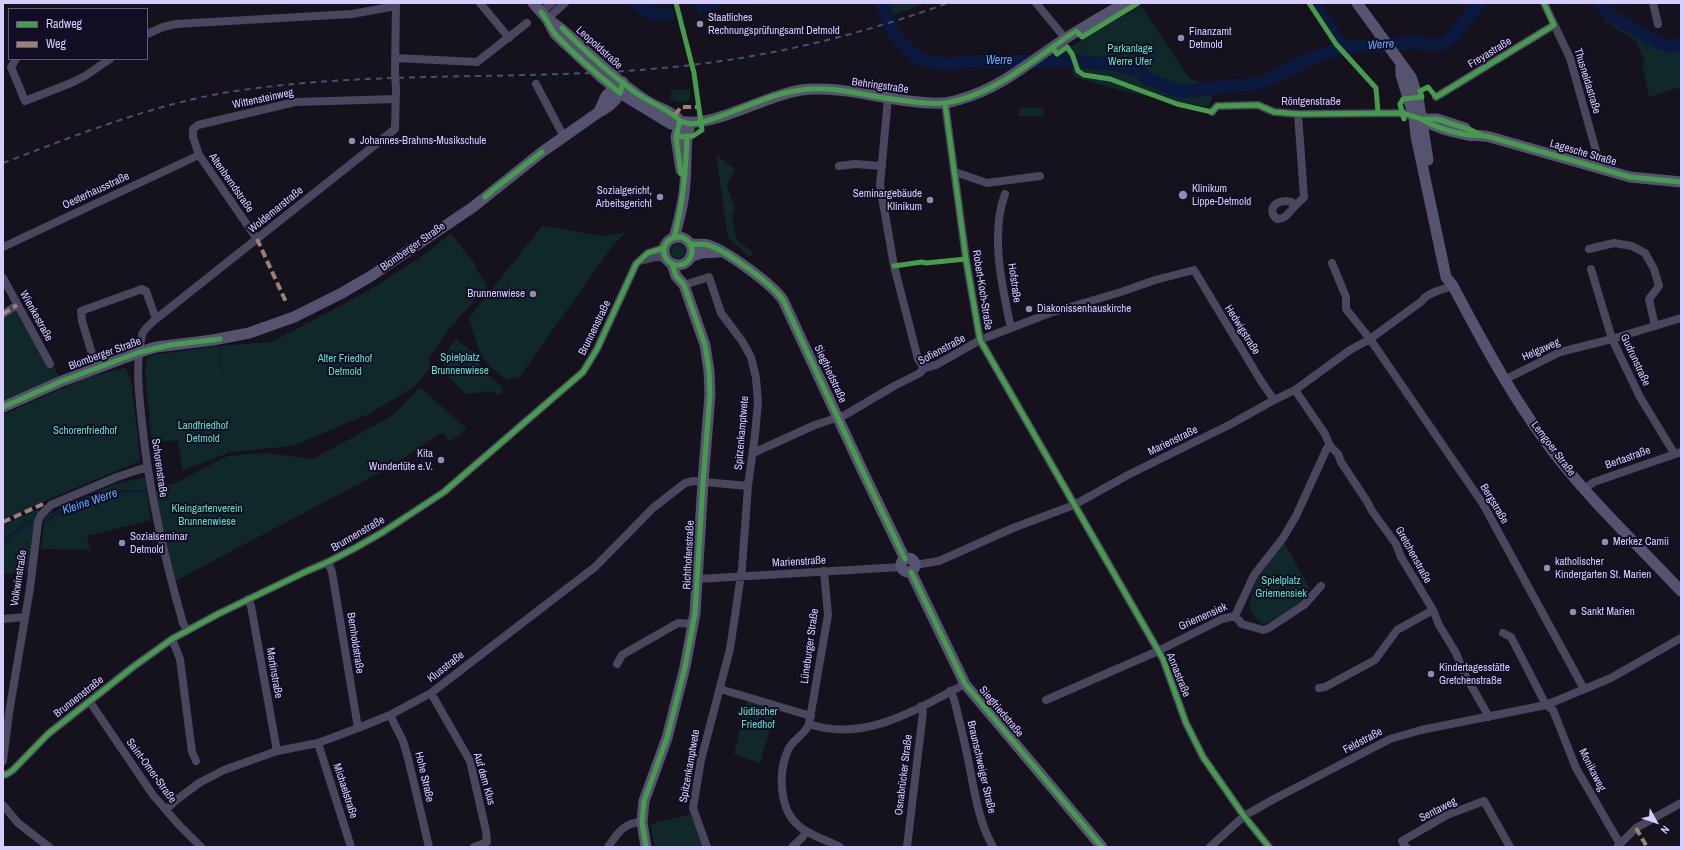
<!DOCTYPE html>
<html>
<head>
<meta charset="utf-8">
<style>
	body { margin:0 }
	#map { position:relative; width:1684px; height:850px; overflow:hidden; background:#15121d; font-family:"Archivo Narrow",sans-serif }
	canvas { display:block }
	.frame { position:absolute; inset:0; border:4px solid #d6ceff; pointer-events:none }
	.legend { position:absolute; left:8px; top:8px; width:140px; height:52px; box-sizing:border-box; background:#120d22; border:1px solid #605a7a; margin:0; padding:5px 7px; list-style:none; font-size:12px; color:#d6ceff }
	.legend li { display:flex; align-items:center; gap:8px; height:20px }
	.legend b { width:20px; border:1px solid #605a7a }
	.north { position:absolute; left:1636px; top:802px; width:40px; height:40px; -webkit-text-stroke:3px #120d22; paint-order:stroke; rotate:130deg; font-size:11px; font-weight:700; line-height:16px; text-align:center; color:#d6ceff }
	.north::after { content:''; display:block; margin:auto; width:14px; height:18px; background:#d6ceff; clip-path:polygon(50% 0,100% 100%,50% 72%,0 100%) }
</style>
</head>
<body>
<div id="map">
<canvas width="1684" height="850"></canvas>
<div class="frame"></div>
<ul class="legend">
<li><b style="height:5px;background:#469c4c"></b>Radweg</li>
<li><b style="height:5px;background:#9e8076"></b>Weg</li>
</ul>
<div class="north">N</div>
</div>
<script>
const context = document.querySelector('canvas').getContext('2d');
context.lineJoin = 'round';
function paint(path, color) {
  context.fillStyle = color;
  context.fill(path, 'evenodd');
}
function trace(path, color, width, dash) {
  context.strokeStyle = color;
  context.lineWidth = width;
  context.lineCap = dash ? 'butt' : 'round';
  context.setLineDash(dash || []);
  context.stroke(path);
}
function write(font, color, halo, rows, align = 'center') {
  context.font = font + ' "Archivo Narrow",sans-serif';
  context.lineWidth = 4;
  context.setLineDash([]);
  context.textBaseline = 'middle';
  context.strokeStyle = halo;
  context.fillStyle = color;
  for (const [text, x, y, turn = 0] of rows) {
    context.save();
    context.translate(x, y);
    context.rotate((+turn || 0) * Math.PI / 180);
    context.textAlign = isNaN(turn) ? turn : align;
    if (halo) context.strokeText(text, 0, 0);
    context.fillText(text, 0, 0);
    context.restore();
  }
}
paint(new Path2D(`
	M888 3H927L893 15Z
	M1141 6 1189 78 1215 87 1209 107 1131 93 1074 77 1065 50Z
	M1606 17 1655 46 1669 50 1681 48V87L1649 97 1642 64 1645 63 1636 41 1605 21Z
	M690 89V98L686 102H679L670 99 672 90Z
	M1020 107 1044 109 1043 116H1018Z
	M716 155 735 169 727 186 735 209 732 216 737 240 754 253 748 256 728 237Z
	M542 226 602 236 626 232 614 244 518 379 513 376 509 381C478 361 479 350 469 318Z
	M451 234 476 265 475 267 487 286 450 328 428 359 431 367 414 387 369 414 292 446 230 452 182 471 178 440 152 443 145 370 147 359 154 355 218 346 222 376 219 346 271 342 344 304 376 286 416 260Z
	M671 251a7 7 0 1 1 14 0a7 7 0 1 1-14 0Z
	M16 309 60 377 3 402V317Z
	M456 339 473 352 485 373 502 386 503 391 501 394H497L491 391 466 394 442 370 446 353Z
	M125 368 131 380 140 456 138 462 61 494 3 520V415L84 378Z
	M421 388 467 429 450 442 445 434 441 433 385 470 175 581 154 490 177 482 228 456 266 453 313 459 388 418 395 413 417 390Z
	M145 477 151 520 87 536 90 550 41 549 45 517 71 503 112 485Z
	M39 509 29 571 3 574V525Z
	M1284 542 1308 586C1309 589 1310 592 1308 596 1303 605 1273 621 1262 625L1254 616 1249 606 1256 580Z
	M747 700 776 709 760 763 734 754Z
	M691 814 705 847H655L650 824Z`), '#11282a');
trace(new Path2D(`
	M153 491 160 490
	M47 522 54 515 123 491H149
	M3 544 10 536 28 522H35`), '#0a193d', 2);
trace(new Path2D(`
	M1317 3 1346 47`), '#0a193d', 7);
trace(new Path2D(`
	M637 3 651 14 668 15
	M881 3 896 37 914 55 924 60 940 64H954L969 61 1000 62 1064 60 1118 65 1142 72 1146 78 1181 92 1261 83
	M1600 3 1610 15 1656 42 1670 47 1681 43
	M701 7 713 3
	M1270 79 1309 59 1346 47 1414 43 1441 45 1449 40 1480 3`), '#0a193d', 13);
trace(new Path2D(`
	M480 3 509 38
	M1036 3 1065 38
	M1544 3 1570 58 1598 158 1597 168
	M1653 3 1658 24
	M541 12 552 3
	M547 19 565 3
	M147 34 163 27 176 24 352 14 396 6
	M395 58 477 62 527 23
	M16 59 11 67 25 101 71 83 85 76 110 59
	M395 73 396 3
	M536 84 564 137
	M1436 97 1554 25
	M888 98 880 185 894 266 918 359 924 368
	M945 103 966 259 980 340 1163 659 1186 723 1203 757 1244 816 1269 847
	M1212 112 1217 106 1258 105 1274 112 1298 114 1403 113 1414 117
	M839 166 855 164 882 166
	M955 172 987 183 1040 176
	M1005 194C990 234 1002 287 1011 328
	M1295 204C1280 195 1264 209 1277 219 1286 219 1289 212 1295 206 1297 203 1301 201 1304 197L1298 114
	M257 239 199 155 193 137V129L198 125 295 102 396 99
	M3 247 199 155
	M1589 249 1614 243 1632 246 1645 253 1654 269 1659 286 1649 299 1655 326
	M643 260 655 257 666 258
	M1332 263 1346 297V309L1370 339 1483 504 1584 689
	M1591 269 1612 339 1640 397 1674 453
	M3 278 50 364
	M684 285 709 277 721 313 742 341 751 357 756 378 758 402 755 435 748 486 742 568 730 649 701 760 693 808 707 847
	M3 314 17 305
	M96 367 82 321 81 311 142 289 146 291 156 319
	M1504 380 1560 352 1612 339 1681 318
	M1295 390 1325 434 1330 446 1338 454 1341 462 1368 503 1372 511 1396 544 1401 557 1433 610 1439 625 1456 653 1464 673 1489 717
	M753 453 815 425 845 415 894 386 920 373 924 368 936 365 980 340 1050 313 1121 292 1155 280 1194 270 1261 381 1274 400
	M1584 489 1594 482 1681 452
	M328 562 332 572 358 728
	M915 565 939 561 1013 528 1074 505 1128 475 1231 424 1274 400 1295 390 1350 350 1370 339 1422 301C1426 293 1444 289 1453 286
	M824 571 828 615 809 724C805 735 792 740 788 750 778 772 779 810 799 826 810 836 827 840 840 847
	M698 579 901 567
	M248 599 251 606 277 751
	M1235 616 1254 575 1283 538 1296 516 1327 448 1330 446
	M1235 616 1242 624 1263 630 1269 628 1304 605 1321 586
	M3 619 25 617
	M187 630 183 623C164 557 149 491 142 423 139 395 135 363 142 335 144 328 151 324 156 319L395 129 396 89
	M1503 633 1511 637 1546 705 1553 710 1576 768 1620 844
	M172 639 180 659 192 752 196 761
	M617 664 622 655 678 623 693 624
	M1319 688 1325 687 1375 660 1397 630 1433 610
	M720 689 811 716
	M950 691 954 699C959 719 964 739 968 759 974 788 978 821 993 847
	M431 693 470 761 486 831 487 842 474 847
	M1046 700 1158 651 1222 619 1235 616
	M90 702 153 795 178 824 201 847
	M390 715 403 741 408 758 429 847
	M809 724C865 743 917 709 965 684
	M318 743 351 847
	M3 761 9 713 30 588 38 522 41 515 51 505 117 477 147 467
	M3 775 7 774 13 770 48 734 133 667 172 639 218 614 307 571 328 562 355 548 383 532 444 492 583 372 597 349 636 264 648 253 664 248
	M3 805 18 823 49 847
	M166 810 175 801 199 783 224 770 277 751 318 743 358 728 390 715 431 693 595 567 653 508 685 483 693 481 748 486
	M1618 846 1636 828 1681 803
	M608 847C617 834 624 822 642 822
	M792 847 802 838 806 831
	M907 847 923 712 921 706
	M1210 847 1244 816 1274 799 1390 739 1421 730 1546 705 1611 678 1681 638
	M1406 847 1402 841 1447 815 1484 801 1510 847`), '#49465e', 8);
trace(new Path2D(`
	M533 3 547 19 555 34 602 78 625 96 671 124 680 121
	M1357 3 1411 77 1418 98 1428 160
	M547 19C564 29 573 39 587 52 607 70 628 90 652 104 662 109 673 112 680 121
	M1401 65V75L1414 117 1416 136 1446 277 1453 286C1484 345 1516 404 1557 457 1595 505 1640 547 1681 591
	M599 112 606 96 618 84
	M1421 119C1436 128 1451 132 1468 135 1475 136 1482 135 1490 137L1630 177 1681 182
	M1422 119H1437L1465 128
	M680 121C713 129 765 95 801 90 845 84 897 105 943 103 949 103 955 101 961 99 999 89 1028 63 1060 42 1081 28 1103 16 1125 3
	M680 121 676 137 681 170
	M664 251a14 14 0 1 1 28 0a14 14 0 1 1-28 0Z
	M674 238C679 220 684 202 685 183 687 163 684 142 690 124
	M690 244C695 244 702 244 708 245 727 251 772 284 783 300L864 474 905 559
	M690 257 701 253 719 252
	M3 407 62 381 140 352 156 347 213 340 249 333 294 317 342 293 371 276 473 207 542 152 599 112C610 107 622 96 623 82
	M901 565a7 7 0 1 1 14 0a7 7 0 1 1-14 0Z
	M911 572 965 684 1102 847
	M646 847 642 822 644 801 667 738 685 667 695 613 703 482 710 394 709 371 705 345 684 285 676 276 672 264`), '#565371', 11);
trace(new Path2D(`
	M3 163C77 135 151 105 229 92 369 70 510 81 651 69 752 61 852 38 948 3`), '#425568', 2, [6, 5]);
trace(new Path2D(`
	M395 73 396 89`), '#49465e', 8);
trace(new Path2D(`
	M675 115 681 107H699
	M257 239 286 302
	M3 314 17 305
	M3 522 43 504
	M1636 828 1647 847`), '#9e8076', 4, [8, 4]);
trace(new Path2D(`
	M676 3 694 73 702 130 693 136 676 137
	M1309 3 1336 44 1376 88 1378 112
	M541 12C547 19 550 28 556 35 575 56 598 75 620 93L623 82
	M562 28C585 51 610 74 636 93 649 102 672 111 680 121
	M1052 47 1057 54 1067 47 1072 54 1078 71 1084 75 1110 79 1177 104 1212 112 1217 106 1258 105 1274 112 1298 114 1403 113 1421 119H1437L1471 130 1481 135
	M945 103 966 259 980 340 1163 659 1186 723 1203 757 1244 816 1269 847
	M1404 119 1400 104 1403 99 1422 97 1420 91 1428 87 1436 97 1554 25 1544 3
	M1421 119C1436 128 1451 132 1468 135 1475 136 1482 135 1490 137L1630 177 1681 182
	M680 121C684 122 688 124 692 124 705 123 717 117 729 113 753 104 776 93 801 90 831 85 862 95 891 99 908 101 928 105 945 103 994 96 1036 57 1076 31L1082 37 1138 3
	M680 121 676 137 681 174
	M485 197 493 190 542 152
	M664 251a14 14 0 1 1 28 0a14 14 0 1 1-28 0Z
	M674 238C683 204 686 172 687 136
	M690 244C695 244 702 244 708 245 727 251 772 284 783 300L864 474 905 559
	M894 266 922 262 926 263 966 259
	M3 407 62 381 140 352 170 345 220 339
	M911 572 965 684 1102 847
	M3 775 7 774 13 770 48 734 133 667 172 639 218 614 307 571 328 562 355 548 383 532 444 492 583 372 597 349 636 264 648 253 664 248
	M646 847 642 822 644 801 667 738 685 667 695 613 703 482 710 394 709 371 705 345 684 285 676 276 672 264`), '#469c4c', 5);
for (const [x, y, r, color] of [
	[700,24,4,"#928cb0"],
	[1181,38,4,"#928cb0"],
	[352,141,4,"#928cb0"],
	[1183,195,5,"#928cb0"],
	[660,197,4,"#928cb0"],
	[930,200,4,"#928cb0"],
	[533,294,4,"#928cb0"],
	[1029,309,4,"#928cb0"],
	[441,460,4,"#928cb0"],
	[1605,542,4,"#928cb0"],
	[122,543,4,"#928cb0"],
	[1547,568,4,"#928cb0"],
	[1573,612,4,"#928cb0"],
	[1431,674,4,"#928cb0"]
]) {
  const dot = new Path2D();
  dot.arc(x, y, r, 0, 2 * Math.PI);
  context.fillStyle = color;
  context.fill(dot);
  trace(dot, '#120d22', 1.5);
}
write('11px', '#d6ceff', '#120d22', [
	["Staatliches",708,18],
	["Rechnungsprüfungsamt Detmold",708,31],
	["Finanzamt",1189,32],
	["Detmold",1189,45],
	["Johannes-Brahms-Musikschule",360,141],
	["Klinikum",1192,189],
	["Lippe-Detmold",1192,202],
	["Sozialgericht,",652,191,"right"],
	["Arbeitsgericht",652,204,"right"],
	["Seminargebäude",922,194,"right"],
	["Klinikum",922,207,"right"],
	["Brunnenwiese",525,294,"right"],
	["Diakonissenhauskirche",1037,309],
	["Kita",433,454,"right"],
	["Wundertüte e.V.",433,467,"right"],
	["Sozialseminar",130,537],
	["Detmold",130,550],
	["Merkez Camii",1613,542],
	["katholischer",1555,562],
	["Kindergarten St. Marien",1555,575],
	["Sankt Marien",1581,612],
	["Kindertagesstätte",1439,668],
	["Gretchenstraße",1439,681]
], 'left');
write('11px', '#d6ceff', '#120d22', [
	["Leopoldstraße",599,48,42],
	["Freyastraße",1490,53,-31],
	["Thusneldastraße",1587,81,73],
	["Behringstraße",880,86,8],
	["Wittensteinweg",263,99,-12],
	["Röntgenstraße",1311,102],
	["Lagesche Straße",1583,153,16],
	["Altenberndstraße",231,183,55],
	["Oesterhausstraße",96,191,-25],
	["Woldemarstraße",276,210,-39],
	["Blomberger Straße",413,247,-35],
	["Hofstraße",1014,283,82],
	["Robert-Koch-Straße",982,290,81],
	["Wienkestraße",36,316,61],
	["Brunnenstraße",595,328,-64],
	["Hedwigstraße",1242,330,58],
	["Sofienstraße",942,350,-28],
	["Helgaweg",1541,350,-24],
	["Blomberger Straße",105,354,-20],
	["Gudrunstraße",1635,360,65],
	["Siegfriedstraße",830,374,65],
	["Spitzenkamptwete",742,433,-85],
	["Marienstraße",1173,441,-26],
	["Lemgoer Straße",1553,449,53],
	["Bertastraße",1628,458,-20],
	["Schorenstraße",159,468,82],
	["Bergstraße",1494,504,59],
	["Brunnenstraße",358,534,-30],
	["Richthofenstraße",689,555,-87],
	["Gretchenstraße",1413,555,61],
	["Marienstraße",799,562,-3],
	["Volkwinstraße",19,578,-81],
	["Griemensiek",1203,617,-24],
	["Bernholdstraße",355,643,81],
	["Lüneburger Straße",810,646,-82],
	["Klusstraße",446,667,-38],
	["Martinstraße",274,673,80],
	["Annastraße",1178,675,68],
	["Brunnenstraße",79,697,-38],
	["Siegfriedstraße",1001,712,50],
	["Feldstraße",1363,741,-28],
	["Spitzenkamptwete",690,766,-80],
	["Braunschweiger Straße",981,767,77],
	["Monikaweg",1592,770,63],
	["Saint-Omer-Straße",151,771,54],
	["Osnabrücker Straße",904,775,-83],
	["Hohe Straße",424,777,77],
	["Auf dem Klus",484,779,74],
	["Michaelstraße",345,791,72],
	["Sentaweg",1438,810,-27]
]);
write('11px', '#59e1c6', '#120d22', [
	["Parkanlage",1130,49],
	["Werre Ufer",1130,62],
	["Spielplatz",460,358],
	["Brunnenwiese",460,371],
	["Alter Friedhof",345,359],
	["Detmold",345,372],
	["Landfriedhof",203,426],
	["Detmold",203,439],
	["Schorenfriedhof",85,431],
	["Kleingartenverein",207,509],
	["Brunnenwiese",207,522],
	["Spielplatz",1281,581],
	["Griemensiek",1281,594],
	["Jüdischer",758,712],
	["Friedhof",758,725]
]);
write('italic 12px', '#5cabff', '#120d22', [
	["Werre",1381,45,-4],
	["Werre",999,61],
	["Kleine Werre",90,502,-19]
]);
</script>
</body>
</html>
